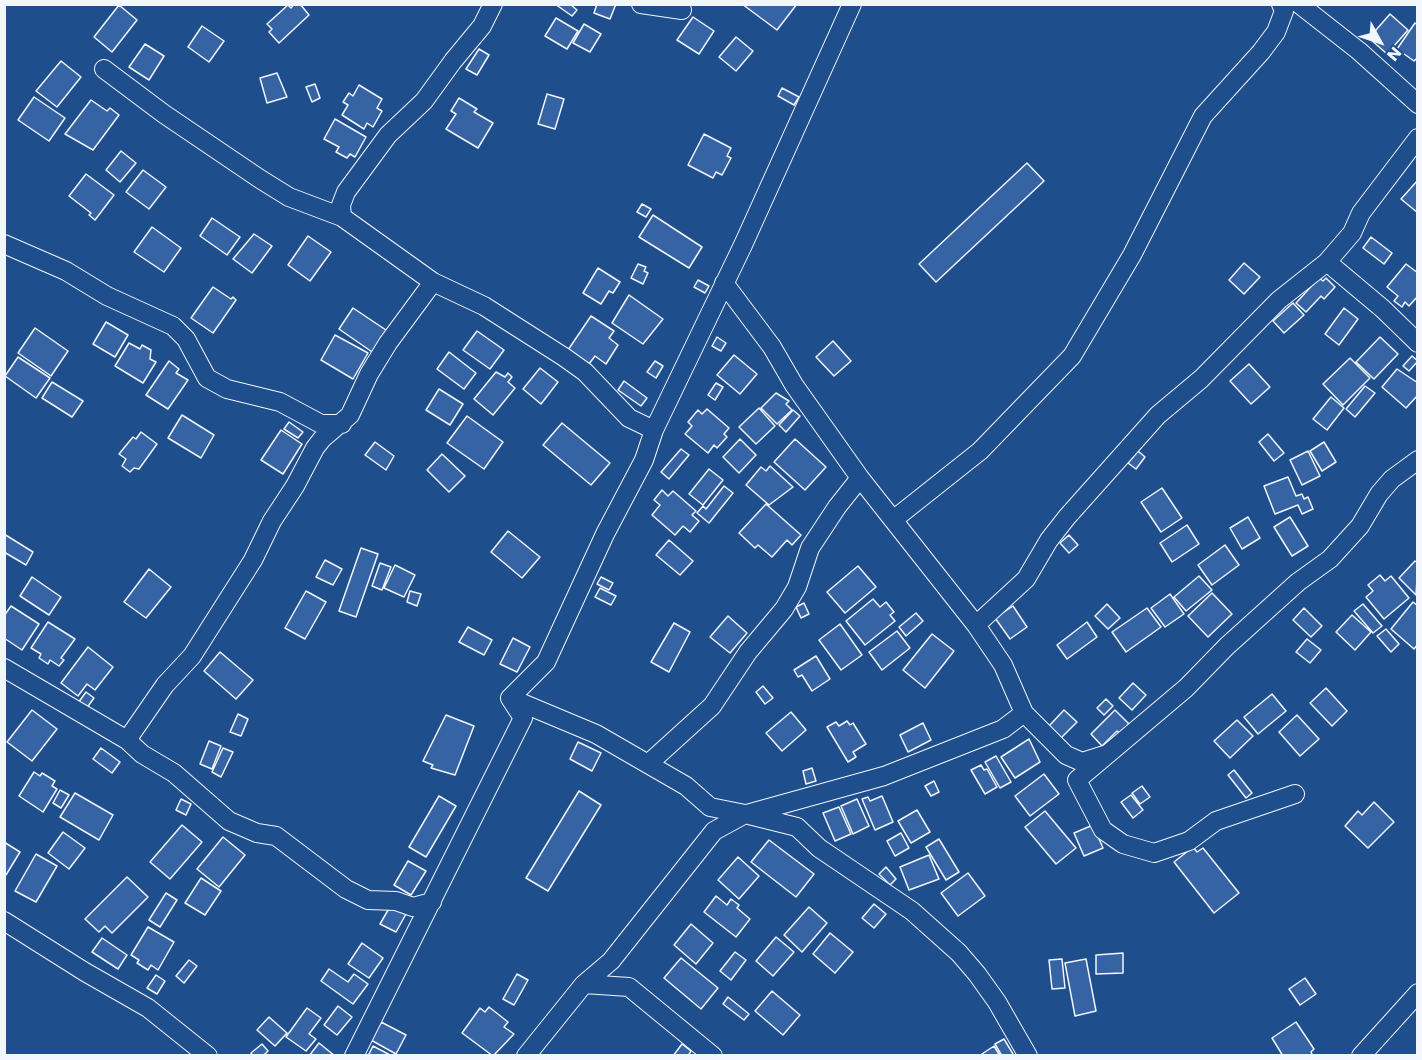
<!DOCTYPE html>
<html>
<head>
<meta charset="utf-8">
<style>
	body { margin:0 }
	#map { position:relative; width:1422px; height:1060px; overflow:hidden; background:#1f4e8c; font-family:Poppins,sans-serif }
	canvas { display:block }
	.frame { position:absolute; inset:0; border:6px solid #f2f6ff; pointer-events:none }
	.north { position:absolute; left:1350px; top:12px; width:60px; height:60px; -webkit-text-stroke:4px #1f4e8c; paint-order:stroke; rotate:130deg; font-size:16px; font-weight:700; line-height:24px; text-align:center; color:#f2f6ff }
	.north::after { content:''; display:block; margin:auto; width:21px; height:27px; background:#f2f6ff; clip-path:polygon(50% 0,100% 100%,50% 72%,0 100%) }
</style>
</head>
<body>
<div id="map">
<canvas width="1422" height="1060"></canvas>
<div class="frame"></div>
<div class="north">N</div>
</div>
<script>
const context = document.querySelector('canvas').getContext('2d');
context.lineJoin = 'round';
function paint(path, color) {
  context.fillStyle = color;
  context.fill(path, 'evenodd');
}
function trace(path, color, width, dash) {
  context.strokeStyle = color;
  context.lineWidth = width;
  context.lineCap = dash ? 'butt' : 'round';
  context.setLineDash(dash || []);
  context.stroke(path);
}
const building = new Path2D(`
	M294 4H300L309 15 279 43 269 32 272 29 267 24 288 5 291 8Z
	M555 4H570L577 10 572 16Z
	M597 4H616L610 19 594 13Z
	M742 4H797L777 30Z
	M119 5 137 20 112 52 94 37Z
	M1390 14 1408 30 1387 54 1369 38Z
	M693 17 714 31 699 54 677 40Z
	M556 18 578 31 567 49 545 36Z
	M1415 23 1418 25V57L1414 61 1397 49Z
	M584 24 601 34 590 52 573 43Z
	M202 26 224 41 209 62 188 47Z
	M736 37 753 51 736 71 719 57Z
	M145 44 164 56 149 80 129 67Z
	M479 49 489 55 477 75 466 69Z
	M61 61 81 77 57 107 36 91Z
	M277 73 287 97 267 103 260 78Z
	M315 84 320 98 312 102 306 87Z
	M359 85 382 99 377 108 382 111 373 127 367 123 364 129 342 115 348 105 343 102 349 93 353 96Z
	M782 88 799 97 794 105 778 96Z
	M547 94 564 99 555 129 538 124Z
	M34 97 65 118 49 141 18 120Z
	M459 98 477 109 474 112 493 123 478 148 446 129 456 114 451 111Z
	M91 100 107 111 110 108 119 115 93 150 65 134Z
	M335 119 366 137 355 157 350 154 347 158 336 152 339 147 324 139Z
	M704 134 731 148 727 156 731 158 722 175 716 172 713 178 688 165Z
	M121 151 136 163 120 182 106 170Z
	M1027 163 1044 181 936 282 919 264Z
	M143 170 166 187 149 209 126 192Z
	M86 174 114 195 95 220 89 215 91 213 69 196Z
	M1418 180V213L1401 199Z
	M642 204 651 209 646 217 637 212Z
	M653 215 702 247 689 268 639 237Z
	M212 218 240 237 227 255 200 236Z
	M152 227 181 248 164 272 134 252Z
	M254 234 272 246 252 273 233 259Z
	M308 236 331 252 310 281 288 265Z
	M1371 237 1392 253 1384 264 1363 248Z
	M1244 263 1260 277 1244 294 1229 280Z
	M638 264 646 267 644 271 648 273 643 284 631 278Z
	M1406 264 1418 273V296L1409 306 1405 302 1402 307 1394 301 1398 296 1387 287Z
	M598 268 620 282 613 293 609 291 601 304 583 293Z
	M1319 278 1323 281 1326 278 1335 287 1324 299 1321 296 1306 312 1296 303Z
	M698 280 709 286 705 293 694 287Z
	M213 287 231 299 233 297 236 300 213 333 191 318Z
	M629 295 663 319 643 344 612 323Z
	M1293 303 1304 315 1284 333 1273 321Z
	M353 308 389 332 375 354 339 329Z
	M1344 308 1358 319 1339 345 1325 334Z
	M591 316 614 331 609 338 618 345 606 364 595 356 589 364 568 350Z
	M106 322 128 335 115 357 93 344Z
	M35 328 68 351 51 376 18 353Z
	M477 331 504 350 490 369 463 350Z
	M335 335 368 353 353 379 321 360Z
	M717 337 726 343 721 351 712 346Z
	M1380 337 1398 354 1374 379 1356 362Z
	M833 341 851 361 834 376 816 357Z
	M129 343 140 349 142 345 151 350 150 359 156 362 143 383 115 366Z
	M449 352 476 373 464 389 437 369Z
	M734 355 757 374 740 394 717 375Z
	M1412 356 1418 361 1409 371 1403 366Z
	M18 357 50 378 36 398 5 376Z
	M1350 358 1370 378 1343 405 1323 384Z
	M169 361 179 369 176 373 188 380 168 409 146 395Z
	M655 361 663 366 656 378 647 372Z
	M1249 364 1270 387 1251 404 1230 381Z
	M540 368 558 382 541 404 523 389Z
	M1397 369 1418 383V395L1406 408 1382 387Z
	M496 372 505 377 508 373 512 377 508 382 515 388 493 415 474 399Z
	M624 381 647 398 641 406 618 390Z
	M52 382 83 401 72 417 42 398Z
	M716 383 723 387 715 400 708 395Z
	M1365 386 1375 393 1355 417 1346 409Z
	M439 389 463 404 450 425 426 410Z
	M776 393 789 401 786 404 792 410 777 424 761 408Z
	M1331 397 1344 408 1327 430 1313 419Z
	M759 408 775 426 756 444 739 427Z
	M707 409 729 428 724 434 727 437 717 448 714 445 708 453 685 434 692 426 688 422 698 410 702 414Z
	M793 410 800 416 786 432 779 425Z
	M182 415 214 435 201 458 168 438Z
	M467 416 503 442 484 469 447 443Z
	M289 422 303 432 298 438 284 429Z
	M562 423 610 463 591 485 543 445Z
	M281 430 302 444 283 474 261 460Z
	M141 432 157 444 139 469 134 468 130 472 122 466 126 459 119 454 133 437 136 439Z
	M1268 434 1284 453 1274 461 1259 442Z
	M740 439 756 455 739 473 723 457Z
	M795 439 826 467 805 490 774 462Z
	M375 442 394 456 386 470 365 455Z
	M1324 442 1336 462 1322 471 1310 451Z
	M681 449 689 455 669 479 661 472Z
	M1138 451 1145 457 1136 469 1128 463Z
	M1308 451 1320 476 1302 485 1290 460Z
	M442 454 465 476 449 492 427 470Z
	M770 466 793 487 769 505 746 485 761 467 766 471Z
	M709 469 723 480 703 505 689 494Z
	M1288 477 1296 496 1302 494 1304 499 1308 497 1313 509 1302 514 1298 505 1275 514 1264 486Z
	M724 486 733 493 709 523 697 513 703 506 706 509Z
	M1162 488 1182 518 1161 532 1141 502Z
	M662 490 668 496 673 491 696 511 692 515 699 521 690 532 683 526 675 535 652 515 660 505 654 500Z
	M766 504 801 535 792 545 787 540 772 557 758 545 755 548 739 533Z
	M1248 517 1260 538 1242 549 1230 528Z
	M1290 517 1308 546 1292 556 1274 527Z
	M1187 525 1199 544 1172 562 1160 543Z
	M508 531 540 557 522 578 491 552Z
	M4 534 33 552 26 565 4 552Z
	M1069 535 1078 545 1069 553 1060 543Z
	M669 540 693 561 680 575 656 555Z
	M1225 545 1239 565 1212 585 1198 565Z
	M361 548 378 554 356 617 339 611Z
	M325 560 342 569 333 585 316 577Z
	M1415 561 1418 563 1416 595 1399 578Z
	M380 563 391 567 382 590 372 586Z
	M395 565 415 575 404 597 384 588Z
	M858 566 876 587 845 613 827 592Z
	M149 569 171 587 146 618 124 602Z
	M1380 575 1385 581 1391 576 1409 598 1384 619 1366 597 1373 591 1368 585Z
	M1199 576 1212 590 1186 611 1174 597Z
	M32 577 61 597 49 615 20 596Z
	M601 577 613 583 609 590 597 584Z
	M600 588 616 596 611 605 595 597Z
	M306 591 326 602 305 639 285 628Z
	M410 591 421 594 417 606 407 602Z
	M1212 593 1232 614 1208 637 1188 616Z
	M1170 594 1184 614 1165 627 1151 608Z
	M873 599 880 607 886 602 894 612 890 615 895 621 865 645 846 621Z
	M1413 602 1418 606V644L1414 649 1391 629Z
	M804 603 809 614 801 618 796 607Z
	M1107 604 1120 618 1108 629 1095 616Z
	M1363 604 1382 626 1373 633 1354 611Z
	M11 606 39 624 22 650 4 638V616Z
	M1013 606 1027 627 1010 639 995 618Z
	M1147 608 1161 627 1126 652 1112 632Z
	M1304 608 1322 626 1311 637 1293 620Z
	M916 613 923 621 906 636 899 627Z
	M1352 615 1371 632 1355 650 1336 632Z
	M728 616 747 633 730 653 710 637Z
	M48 622 75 639 61 658 64 660 59 666 50 660 48 664 39 658 41 654 31 648Z
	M1087 622 1097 637 1067 659 1057 645Z
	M674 623 690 632 669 672 651 662Z
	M840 624 862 655 841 670 819 640Z
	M468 627 492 640 484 655 459 642Z
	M1386 629 1399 644 1391 652 1377 636Z
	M897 631 910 648 882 670 869 652Z
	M932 634 954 651 925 688 903 670Z
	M513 638 530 647 517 672 500 664Z
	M1307 639 1321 650 1310 663 1296 652Z
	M88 647 113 667 95 690 87 684 78 696 61 683Z
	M220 652 253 680 236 699 204 671Z
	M816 656 830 679 812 691 802 675 798 677 794 670Z
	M1133 683 1146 695 1132 710 1119 698Z
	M763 686 773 698 765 704 756 692Z
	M1326 688 1347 711 1332 726 1310 703Z
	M86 692 94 698 86 709 78 703Z
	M1272 694 1286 711 1258 734 1244 717Z
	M1106 699 1113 706 1104 715 1097 708Z
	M32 710 57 729 32 761 7 742Z
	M1064 710 1077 722 1061 738 1049 726Z
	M1115 710 1132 727 1123 736 1117 731 1102 746 1091 734Z
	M791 712 806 730 782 751 766 733Z
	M238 714 248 719 241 736 230 732Z
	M446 715 474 726 455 775 431 768 433 765 423 761Z
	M1297 715 1319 739 1300 756 1279 732Z
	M1237 720 1253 736 1230 758 1214 741Z
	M847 721 850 725 853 723 866 744 853 752 856 757 848 762 827 727 836 722 839 726Z
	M923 723 931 740 908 752 900 735Z
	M1029 739 1040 762 1015 778 1001 757Z
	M209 741 221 746 212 769 200 764Z
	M578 742 601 753 592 771 570 759Z
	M101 748 120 762 112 773 93 759Z
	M223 748 233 752 221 777 212 772Z
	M996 756 1011 782 1000 788 985 762Z
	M981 765 984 770 987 769 997 787 985 794 971 770Z
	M812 768 816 781 806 784 803 771Z
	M1234 770 1252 793 1246 798 1228 775Z
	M34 772 40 776 42 773 55 781 52 786 57 789 43 812 19 796Z
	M1044 774 1059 794 1030 816 1015 796Z
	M934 781 939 792 931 796 925 786Z
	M1142 786 1150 797 1140 804 1132 793Z
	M60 790 69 795 61 808 53 803Z
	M579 791 601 805 548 891 526 878Z
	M75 793 113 815 99 840 60 817Z
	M1131 795 1143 810 1133 818 1121 802Z
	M439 796 456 806 426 857 409 847Z
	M882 796 893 822 875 830 862 799 868 797 870 801Z
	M181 799 191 804 186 815 176 810Z
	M857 799 869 826 853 834 841 806Z
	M1374 802 1394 822 1368 848 1345 826 1358 811 1362 815Z
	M839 807 851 834 835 841 823 813Z
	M917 810 930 832 911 843 898 821Z
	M1045 811 1076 848 1056 864 1025 827Z
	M182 825 202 842 170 879 150 862Z
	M1093 825 1103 848 1084 856 1074 833Z
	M63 832 85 848 69 869 48 853Z
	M901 833 909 848 895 856 887 841Z
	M223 837 245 855 219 887 197 869Z
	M939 839 959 872 946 880 926 847Z
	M769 840 814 874 796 897 751 862Z
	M4 842 20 852 6 875H4Z
	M1193 847 1197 852 1203 848 1239 893 1214 913 1174 862Z
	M36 854 57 866 36 902 15 891Z
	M929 855 939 879 909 890 900 867Z
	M738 857 759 876 739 899 718 880Z
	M408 861 426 871 411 895 394 885Z
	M886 867 896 879 890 885 879 874Z
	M968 873 985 896 958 916 941 893Z
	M127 877 148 897 112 933 105 926 99 932 85 919Z
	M201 878 221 891 205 915 185 903Z
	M166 893 177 900 160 927 149 920Z
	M716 896 727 905 731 899 739 905 737 908 750 919 736 937 704 912Z
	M874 904 886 914 874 928 862 918Z
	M391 905 406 914 396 932 380 924Z
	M809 907 827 923 802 952 784 935Z
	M691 924 713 943 696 964 674 945Z
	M148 927 174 942 158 970 151 965 148 970 137 963 139 960 131 955Z
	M830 933 853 952 835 973 813 954Z
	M776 937 794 952 773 976 756 961Z
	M102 938 127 955 118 969 92 952Z
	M362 943 383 958 369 978 348 964Z
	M735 952 746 960 731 980 720 971Z
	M1123 953V973L1096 974V955Z
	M681 958 718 988 701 1009 664 978Z
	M1062 959 1065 988 1052 989 1049 960Z
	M1086 959 1096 1011 1075 1016 1065 963Z
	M189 960 197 966 184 983 176 976Z
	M329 969 348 982 354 974 368 984 353 1004 321 981Z
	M517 974 528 980 514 1005 503 999Z
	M156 975 165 981 157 994 147 988Z
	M1305 978 1316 994 1300 1005 1289 989Z
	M772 991 800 1015 783 1035 755 1011Z
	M728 997 749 1014 744 1020 723 1004Z
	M338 1006 352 1017 337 1035 324 1025Z
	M489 1007 508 1022 504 1027 514 1034 493 1056 462 1033 480 1008 485 1012Z
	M307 1008 321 1018 309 1034 316 1039 306 1051 286 1037Z
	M269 1017 287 1033 275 1046 257 1030Z
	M381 1022 406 1035 396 1054 371 1040Z
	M1296 1022 1314 1049 1311 1052 1313 1056H1283L1272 1038Z
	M1004 1039 1013 1054 1011 1056H1002L995 1044Z
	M319 1043 335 1056H309Z
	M262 1044 268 1051 263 1056H253L251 1053Z
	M682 1044 691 1051 688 1056H673Z
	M373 1046 392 1056H368Z
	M994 1046 1000 1056H979Z`);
paint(building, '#3563a3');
trace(building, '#f2f6ff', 1.5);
const minor = new Path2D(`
	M641 4 682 10
	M1299 4 1359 51 1418 104
	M104 69 164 114 260 179 289 197 342 217 433 282 484 306 564 357 585 372 629 418 654 430
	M342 217 341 205 346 192 388 135 424 101 453 61 482 26 493 4
	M4 244 66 271 107 296 173 326 186 339 207 378 227 389 280 402 321 424H342
	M1327 262 1383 309 1418 343
	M724 283 772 347 794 385 860 478 976 625 1003 665 1024 713 1066 755 1082 762 1104 755
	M893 520 980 451 1072 356 1132 255 1203 116 1261 52 1276 32 1284 11 1281 4
	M976 625 1026 579 1049 540 1067 517 1158 415 1201 379 1279 300 1327 262 1352 233 1361 213 1418 138
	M4 668 127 740 142 754 174 773 229 821 257 833 276 836 346 889 368 900 396 901 413 907 432 902
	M510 698 596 734 686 786 710 807 745 814 714 831 611 961 584 984 526 1056
	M127 740 165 685 192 656 253 560 272 521 295 486 315 448 322 439 350 415 369 374 388 343 433 282
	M648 764 712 706 748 652 784 609 797 587 810 548 837 507 860 478
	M1295 794 1216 821 1189 841 1154 853 1123 844 1103 830 1077 780 1186 688 1227 646 1298 582 1330 559 1360 526 1379 494 1392 479 1418 460
	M745 814 797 827 819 848 912 911 959 953 977 974 997 1002 1028 1056
	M747 814 884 776 1003 729 1024 713
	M4 921 85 972 148 1008 208 1056
	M584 984 629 987 713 1056
	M354 1056 523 718 510 698 546 662 605 534 644 460 654 430 743 245 852 4
	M1361 1056 1418 993`);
trace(minor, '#f2f6ff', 20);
trace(minor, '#1f4e8c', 18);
</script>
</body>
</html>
